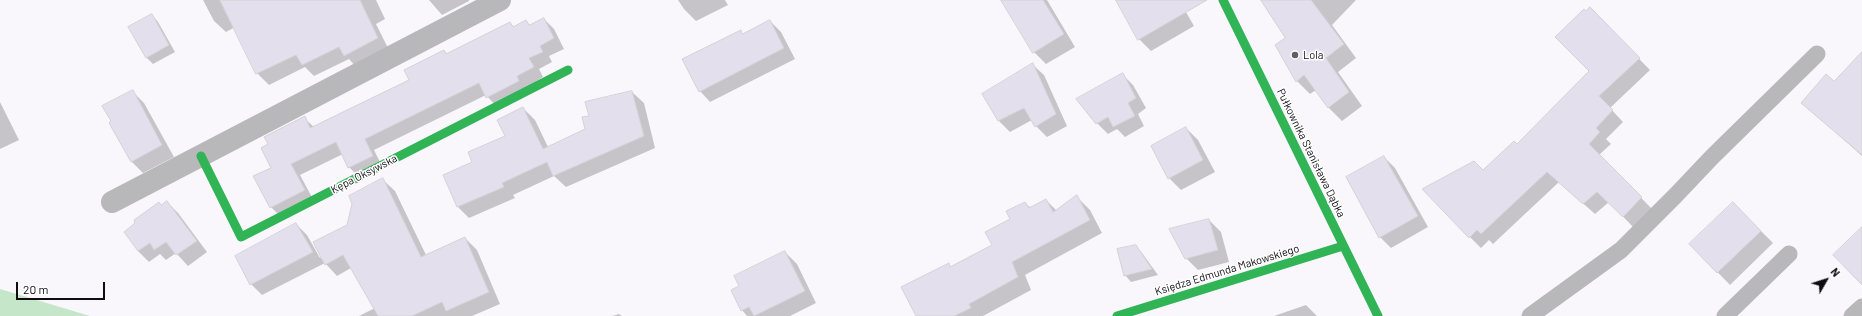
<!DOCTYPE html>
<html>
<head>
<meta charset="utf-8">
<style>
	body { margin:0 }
	#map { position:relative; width:1862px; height:316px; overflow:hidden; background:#f9f6fc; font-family:Barlow,sans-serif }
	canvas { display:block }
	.north { position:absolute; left:1806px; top:260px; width:40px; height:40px; -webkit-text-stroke:3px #fff; paint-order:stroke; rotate:51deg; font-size:11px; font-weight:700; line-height:16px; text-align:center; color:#0e0d10 }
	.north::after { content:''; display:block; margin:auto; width:14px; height:18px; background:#0e0d10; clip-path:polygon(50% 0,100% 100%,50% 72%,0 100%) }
	.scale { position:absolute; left:16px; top:282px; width:89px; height:18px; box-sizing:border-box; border:2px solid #0e0d10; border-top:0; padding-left:5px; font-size:12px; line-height:14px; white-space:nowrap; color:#0e0d10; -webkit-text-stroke:3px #fff; paint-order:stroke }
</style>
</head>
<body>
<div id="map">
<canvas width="1862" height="316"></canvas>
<div class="north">N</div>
<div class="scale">20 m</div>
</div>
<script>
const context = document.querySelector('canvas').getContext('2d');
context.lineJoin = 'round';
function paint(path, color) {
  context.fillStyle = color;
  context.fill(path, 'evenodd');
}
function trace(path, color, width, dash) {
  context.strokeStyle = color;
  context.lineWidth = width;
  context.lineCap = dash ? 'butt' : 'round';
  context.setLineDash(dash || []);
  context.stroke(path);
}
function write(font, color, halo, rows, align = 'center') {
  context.font = font + ' Barlow,sans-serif';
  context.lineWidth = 3;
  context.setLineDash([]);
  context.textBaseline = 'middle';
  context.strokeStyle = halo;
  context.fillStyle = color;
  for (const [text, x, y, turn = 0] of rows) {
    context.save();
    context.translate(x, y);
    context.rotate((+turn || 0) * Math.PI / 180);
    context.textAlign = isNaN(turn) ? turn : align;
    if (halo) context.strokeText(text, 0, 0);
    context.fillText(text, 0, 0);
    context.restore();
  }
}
paint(new Path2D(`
	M0 289 90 316H0Z`), '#c6e6ca');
paint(new Path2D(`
	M203 0H376L385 19 376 24 389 50 356 67 349 59 314 76 305 67 269 85 257 73 235 27 226 32 214 21Z
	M429 0H469V1L442 15Z
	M678 0H725L728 5 696 21 684 9Z
	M1002 0H1047L1075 47 1046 64 1034 52Z
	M1117 0H1179L1194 26 1151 51 1139 39Z
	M1263 0H1356L1332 25 1356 58 1338 72 1362 106 1342 121 1329 108 1316 90 1310 94 1297 81 1286 38Z
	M1590 9 1650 70 1610 108 1623 122 1606 139 1611 144 1599 155 1652 209 1634 228 1609 202 1595 214 1559 182 1493 244 1489 240 1481 248 1470 237 1483 171 1517 146 1591 71 1586 13Z
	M152 15 158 22 175 52 153 64 146 57Z
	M544 19 554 29 564 49 549 56 552 62 539 69 543 77 497 107 486 95 374 150 382 166 360 178 349 167 343 154 300 175 314 201 282 218 271 207 272 168 269 144 304 118 314 127 411 81 444 51 448 55 510 23 514 27 526 21 531 26Z
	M770 21 781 32 795 59 710 102 700 91 740 32 743 35Z
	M1862 53V156L1803 103 1834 83Z
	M1033 65 1044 75 1067 126 1047 137 1036 126 1032 120 1010 132 999 121 983 94Z
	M1122 74 1133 85 1146 108 1138 114 1144 126 1125 137 1117 129 1108 134 1097 123Z
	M132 91 144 103 174 157 143 173 131 161Z
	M632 92 644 103 655 148 566 187 554 176 513 195 515 198 469 218 458 207 444 176 474 163 506 137 523 108 535 120 548 147 586 129 590 117Z
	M0 102 19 140 0 149Z
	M1186 128 1198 140 1215 172 1181 190 1169 178Z
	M1384 157 1395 168 1428 227 1391 248 1380 237Z
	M383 180 395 191 426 255 465 238 477 250 500 304 472 316H359L375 308 351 268 337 276 325 263 262 295 251 284 296 224 307 235 320 258 322 257Z
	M1077 197 1090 210 1102 233 1025 275 1031 290 983 316H917L949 264 951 267 994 245 1011 219 1025 203 1031 208 1046 200 1057 211Z
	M167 202 178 213 207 252 188 266 176 253 166 260 160 254 149 262 138 251 161 206Z
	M1733 203 1773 243 1730 285 1690 244Z
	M1209 220 1221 232 1229 262 1198 270 1186 258Z
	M1135 246 1142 253 1158 275 1131 282 1125 275Z
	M785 252 797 264 816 303 790 316H747L742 310Z
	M1306 305 1317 316H1274Z
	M619 314 622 316H612Z`), '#0003');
const building = new Path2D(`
	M220 0H360L378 38 344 56 339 47 302 65 296 55 256 74Z
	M1001 0H1043L1064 34 1033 53Z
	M1116 0H1207L1138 40Z
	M1261 0H1311L1344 44 1326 58 1349 92 1328 108 1304 75 1296 82 1275 45 1285 38Z
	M1590 7 1640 58 1599 96 1613 110 1596 128 1600 132 1589 144 1642 197 1623 217 1597 192 1583 204 1547 172 1481 234 1477 230 1469 238 1422 189 1474 161 1483 170 1514 141 1517 144 1589 71 1555 37 1584 9 1586 11Z
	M152 14 169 45 146 58 128 27Z
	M544 18 554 38 540 46 543 52 529 58 534 67 517 76 519 81 486 98 479 83 365 139 373 156 348 168 336 142 291 164 305 190 270 208 253 176 271 168 261 148 268 144 264 137 305 116 310 128 409 80 404 70 444 50 446 54 510 22 513 27 526 20 529 25Z
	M770 20 784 48 699 92 682 59 741 30 742 34Z
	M1862 52V155L1801 103 1826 74 1834 81Z
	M1033 63 1056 114 1035 127 1024 108 998 121 982 94Z
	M1123 73 1136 98 1128 103 1135 116 1113 127 1108 117 1096 124 1076 99Z
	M133 90 162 145 131 162 109 123 111 121 102 106Z
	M632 91 644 136 553 176 547 162 502 183 504 187 457 207 443 175 472 162 468 152 505 136 497 120 523 107 543 149 585 129 582 117 589 116 585 102Z
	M1186 127 1203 160 1168 179 1151 146Z
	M1384 156 1418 216 1379 238 1346 177Z
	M383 178 421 257 465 237 489 292 446 311 442 302 412 316H378L343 255 325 265 313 242 347 225 352 204 349 196Z
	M1077 195 1090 220 1012 262 1018 277 969 304 971 308 954 316H916L901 287 949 263 950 267 992 245 985 232 1010 219 1006 211 1025 202 1029 208 1046 199 1053 212Z
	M167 201 197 241 176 255 166 242 154 250 150 243 138 251 124 232 135 223 134 220 159 202 161 205Z
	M1733 202 1761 231 1717 273 1689 244Z
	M1209 219 1218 250 1185 259 1169 229Z
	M296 223 313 252 250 285 235 256Z
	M1862 227V285L1833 255Z
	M1136 245 1152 269 1124 276 1117 249Z
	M785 251 805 291 754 316 749 307 741 311 731 290 739 286 734 276Z`);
paint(building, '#e4dfec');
trace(building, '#d4d2d7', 1);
trace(new Path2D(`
	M1530 316 1621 250 1676 195 1712 157 1817 54
	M1725 316 1789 254
	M1852 316 1862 307`), '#b8b7ba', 17);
trace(new Path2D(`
	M112 202 500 0`), '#b8b7ba', 22);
trace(new Path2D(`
	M1223 0 1378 316
	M201 156 241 237 568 70
	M1117 316 1343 246`), '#30b455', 9);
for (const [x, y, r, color] of [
	[1295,55,4,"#605f63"]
]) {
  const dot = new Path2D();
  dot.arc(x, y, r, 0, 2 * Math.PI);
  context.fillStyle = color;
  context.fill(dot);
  trace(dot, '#fff', 1.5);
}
write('11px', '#0e0d10', '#fff', [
	["Lola",1303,55]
], 'left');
write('11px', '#0e0d10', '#fff', [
	["Pułkownika Stanisława Dąbka",1311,153,64],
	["Kępa Oksywska",364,174,-27],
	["Księdza Edmunda Makowskiego",1227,270,-17]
]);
</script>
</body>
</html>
